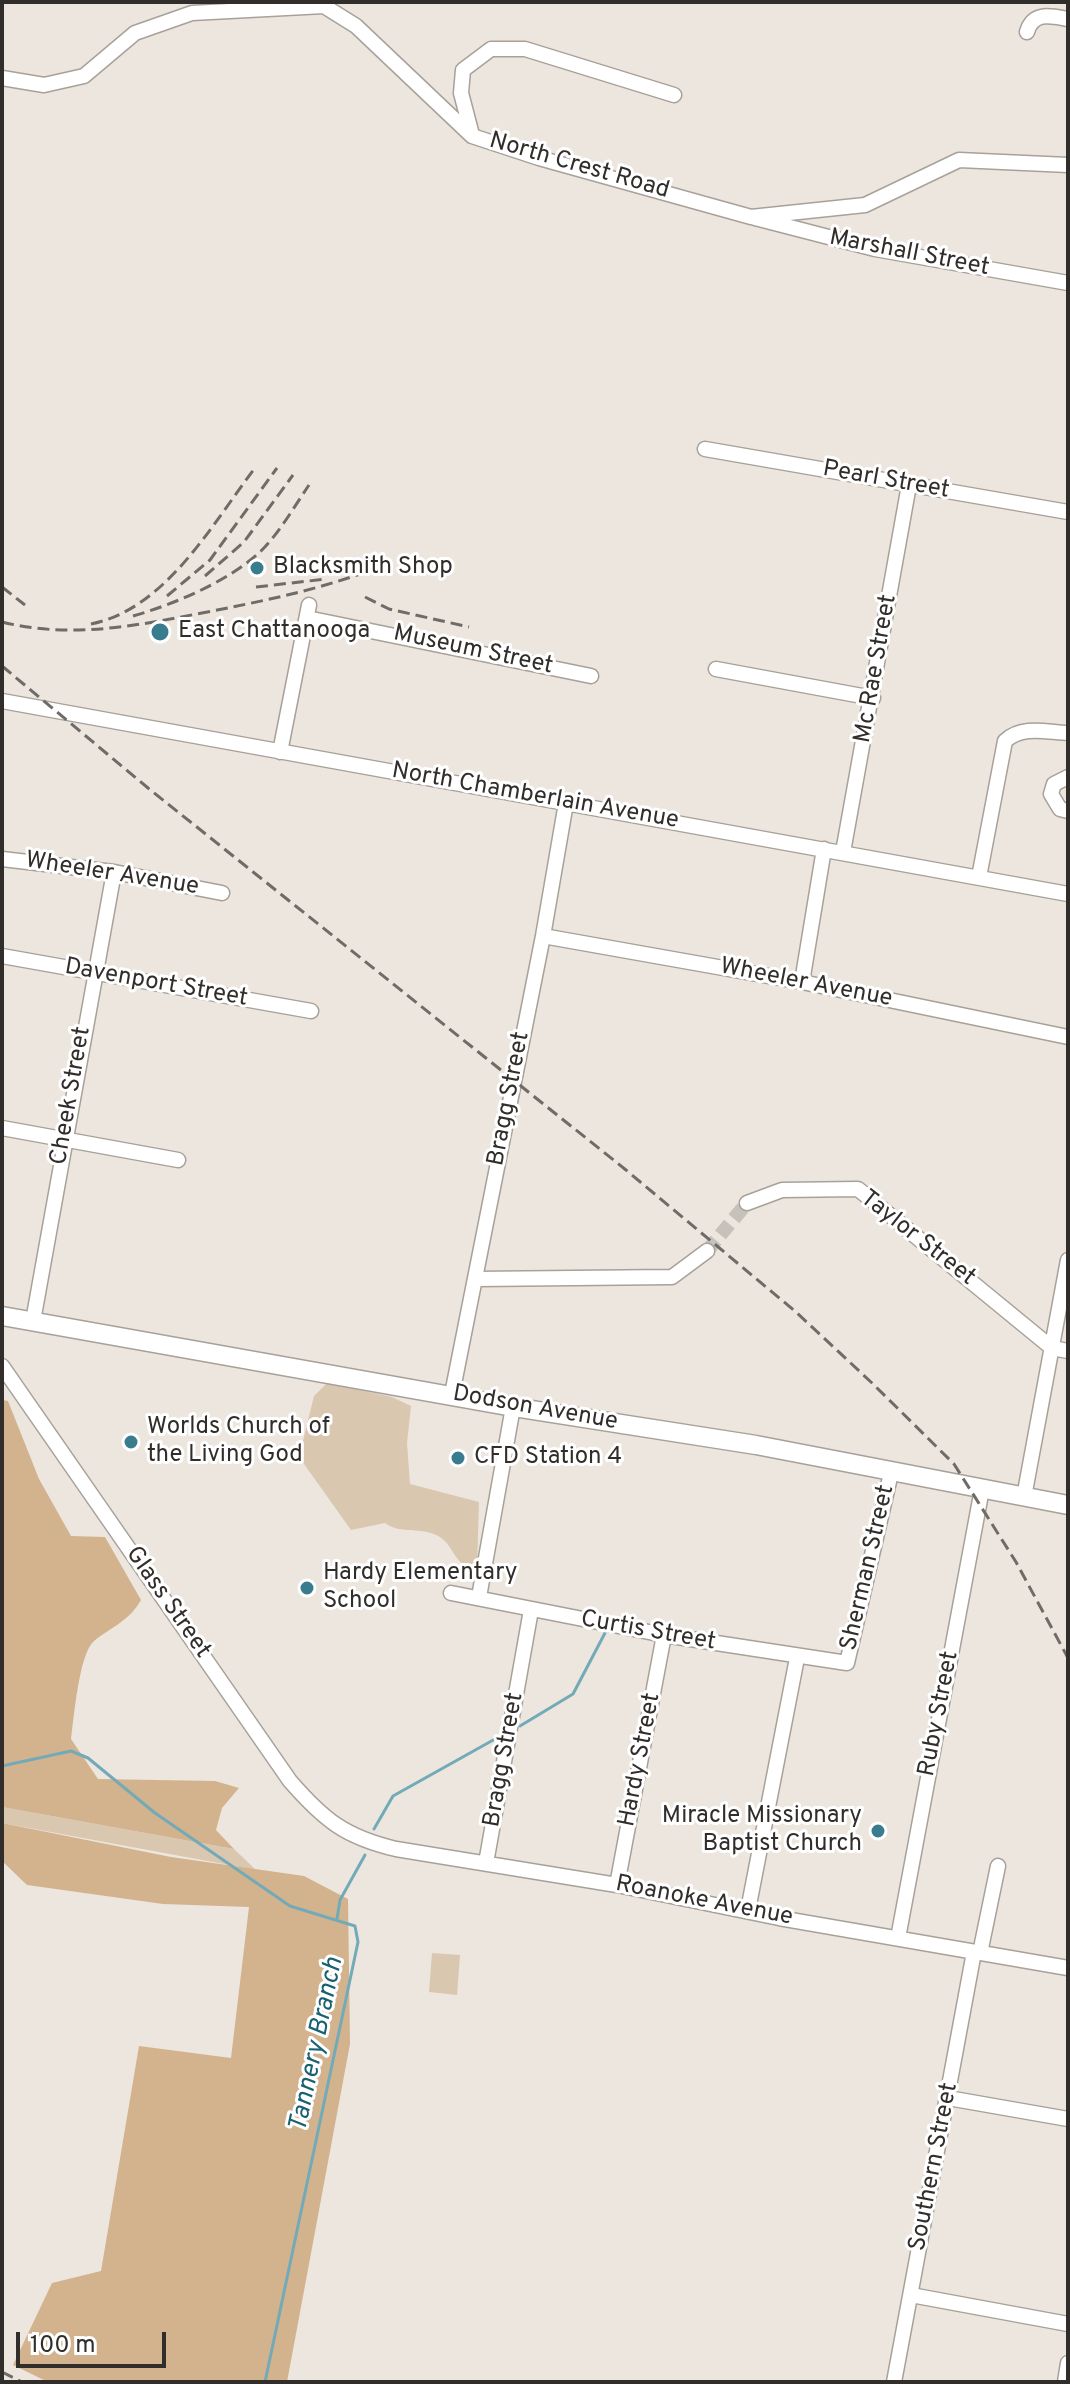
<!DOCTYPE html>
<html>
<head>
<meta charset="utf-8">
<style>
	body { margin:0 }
	#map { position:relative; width:1070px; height:2384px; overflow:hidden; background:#ece6de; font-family:Overpass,sans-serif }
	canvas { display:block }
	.frame { position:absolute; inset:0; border:4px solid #302d2a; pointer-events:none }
	.scale { position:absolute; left:16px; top:2332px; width:150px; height:36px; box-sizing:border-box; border:4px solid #302d2a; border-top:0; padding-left:10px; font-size:24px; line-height:28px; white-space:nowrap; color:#302d2a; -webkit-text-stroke:6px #fff; paint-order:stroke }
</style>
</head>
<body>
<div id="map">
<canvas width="1070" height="2384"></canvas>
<div class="frame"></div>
<div class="scale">100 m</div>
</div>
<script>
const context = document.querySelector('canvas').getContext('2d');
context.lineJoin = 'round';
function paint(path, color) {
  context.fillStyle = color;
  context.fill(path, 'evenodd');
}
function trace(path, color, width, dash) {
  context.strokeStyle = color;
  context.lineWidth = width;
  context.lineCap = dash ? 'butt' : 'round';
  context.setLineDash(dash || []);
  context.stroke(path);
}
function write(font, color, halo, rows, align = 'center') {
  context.font = font + ' Overpass,sans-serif';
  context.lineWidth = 6;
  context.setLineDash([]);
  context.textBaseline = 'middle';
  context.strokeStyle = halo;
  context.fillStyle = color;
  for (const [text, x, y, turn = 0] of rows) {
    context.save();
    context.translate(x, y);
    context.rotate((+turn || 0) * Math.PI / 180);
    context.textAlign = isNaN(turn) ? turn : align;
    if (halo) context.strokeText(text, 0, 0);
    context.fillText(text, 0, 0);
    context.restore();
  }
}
paint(new Path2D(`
	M327 1383 392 1397 411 1406 407 1443 410 1484 479 1502 477 1569C453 1566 456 1548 440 1537 423 1526 400 1535 385 1523L351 1530 299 1457 314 1396Z
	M2 1807 234 1849 256 1870 2 1823Z
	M432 1953 460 1955 457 1995 429 1992Z`), '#dac7b0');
paint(new Path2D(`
	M2 1400 8 1401 39 1479 71 1536 105 1537 141 1600C129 1621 113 1626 94 1641 79 1654 74 1717 71 1739L98 1779 215 1781 239 1788 222 1808 216 1830 234 1849 2 1807Z
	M2 1823 171 1857 304 1876 348 1899 350 2044 287 2382H48L13 2365 52 2283 101 2271 139 2046 231 2058 249 1907 163 1904 27 1885 2 1861Z`), '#d2b38e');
trace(new Path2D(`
	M520 1726 573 1694 605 1633
	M2 1766 71 1751 88 1758 155 1813 290 1906 355 1926 358 1942 265 2382
	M374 1829 393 1796 495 1739
	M337 1919 340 1900 365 1855`), '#73aab8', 3);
trace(new Path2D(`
	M707 1251 747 1203`), '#c6c1ba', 14, [14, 7]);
const minor = new Path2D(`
	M1027 32C1033 11 1051 16 1068 19
	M2 78 44 85 84 76 135 33 192 13 324 6 356 26 472 136 539 158 751 217 865 205 959 160 1068 165
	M472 135 461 93 463 70 491 49H525L674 95
	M755 218 875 249 1068 283
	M705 449 1068 512
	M307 618 591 676
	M716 669 873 698
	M2 701 1068 894
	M280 752 309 605
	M1068 777 1054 784 1051 794 1060 809 1068 811
	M843 852 909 485
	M2 859 114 872 222 893
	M979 877 1005 741C1022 725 1046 732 1068 733
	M543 936 802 982 1068 1037
	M2 956 311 1011
	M802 982 824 849
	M2 1128 178 1160
	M747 1203 782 1190 858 1189 1052 1348 1068 1351
	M476 1279 672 1277 707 1251
	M33 1321 114 872
	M2 1366 290 1781C324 1820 345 1837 396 1849L617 1885 779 1918 1068 1968
	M452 1394 543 936 566 803
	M1024 1497 1068 1260
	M451 1593 664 1635 847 1663 891 1473
	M479 1597 513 1407
	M486 1863 531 1610
	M617 1885 664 1635
	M748 1910 797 1658
	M898 1938 982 1489
	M980 1953 998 1866
	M948 2098 1068 2119
	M911 2295 1068 2324
	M894 2382 974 1952
	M1065 2382 1068 2363`);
const major = new Path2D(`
	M2 1316 513 1407 756 1445 1068 1505`);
trace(minor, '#a7a19a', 17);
trace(major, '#a7a19a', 21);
trace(minor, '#fff', 14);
trace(major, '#fff', 18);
trace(new Path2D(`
	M284 565 320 573
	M205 576 244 542 293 475
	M2 587 25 605
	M256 587 326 579
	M167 596 210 560 277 468
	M365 597 389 609 469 627
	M133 616C175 604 229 581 261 551 280 532 294 507 309 485
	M2 622C71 639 134 626 202 613 258 602 309 592 363 573
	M91 624C166 609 212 524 255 468
	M2 666 148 788 626 1170 796 1312 872 1383 954 1464 1016 1562 1068 1658
	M2 2372 22 2382`), '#6f6b66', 3, [12, 6]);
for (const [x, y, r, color] of [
	[257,568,8,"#397c8d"],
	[160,632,10,"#397c8d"],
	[131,1442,8,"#397c8d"],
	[458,1458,8,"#397c8d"],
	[307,1588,8,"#397c8d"],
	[878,1831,8,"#397c8d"]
]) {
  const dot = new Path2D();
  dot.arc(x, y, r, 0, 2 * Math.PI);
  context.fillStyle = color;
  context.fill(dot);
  trace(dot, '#fff', 3);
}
write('24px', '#302d2a', '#fff', [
	["North Crest Road",579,167,16],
	["Marshall Street",909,254,11],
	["Pearl Street",886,481,10],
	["Museum Street",473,651,12],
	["Mc Rae Street",877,669,-80],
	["North Chamberlain Avenue",535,797,10],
	["Wheeler Avenue",112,875,9],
	["Davenport Street",156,984,10],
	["Wheeler Avenue",806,984,11],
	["Cheek Street",72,1096,-80],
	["Bragg Street",510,1099,-79],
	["Taylor Street",917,1239,38],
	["Dodson Avenue",535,1409,10],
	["Sherman Street",869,1568,-77],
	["Glass Street",167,1603,55],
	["Curtis Street",648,1632,10],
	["Ruby Street",940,1714,-79],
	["Bragg Street",505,1760,-80],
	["Hardy Street",641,1760,-79],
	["Roanoke Avenue",704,1902,11],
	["Southern Street",935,2167,-79]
]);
write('24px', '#302d2a', '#fff', [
	["Blacksmith Shop",273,568],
	["East Chattanooga",178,632],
	["Worlds Church of",147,1428],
	["the Living God",147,1456],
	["CFD Station 4",474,1458],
	["Hardy Elementary",323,1574],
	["School",323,1602],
	["Miracle Missionary",862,1817,"right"],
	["Baptist Church",862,1845,"right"]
], 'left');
write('italic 26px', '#176171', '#fff', [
	["Tannery Branch",318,2045,-78]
]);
</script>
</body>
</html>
